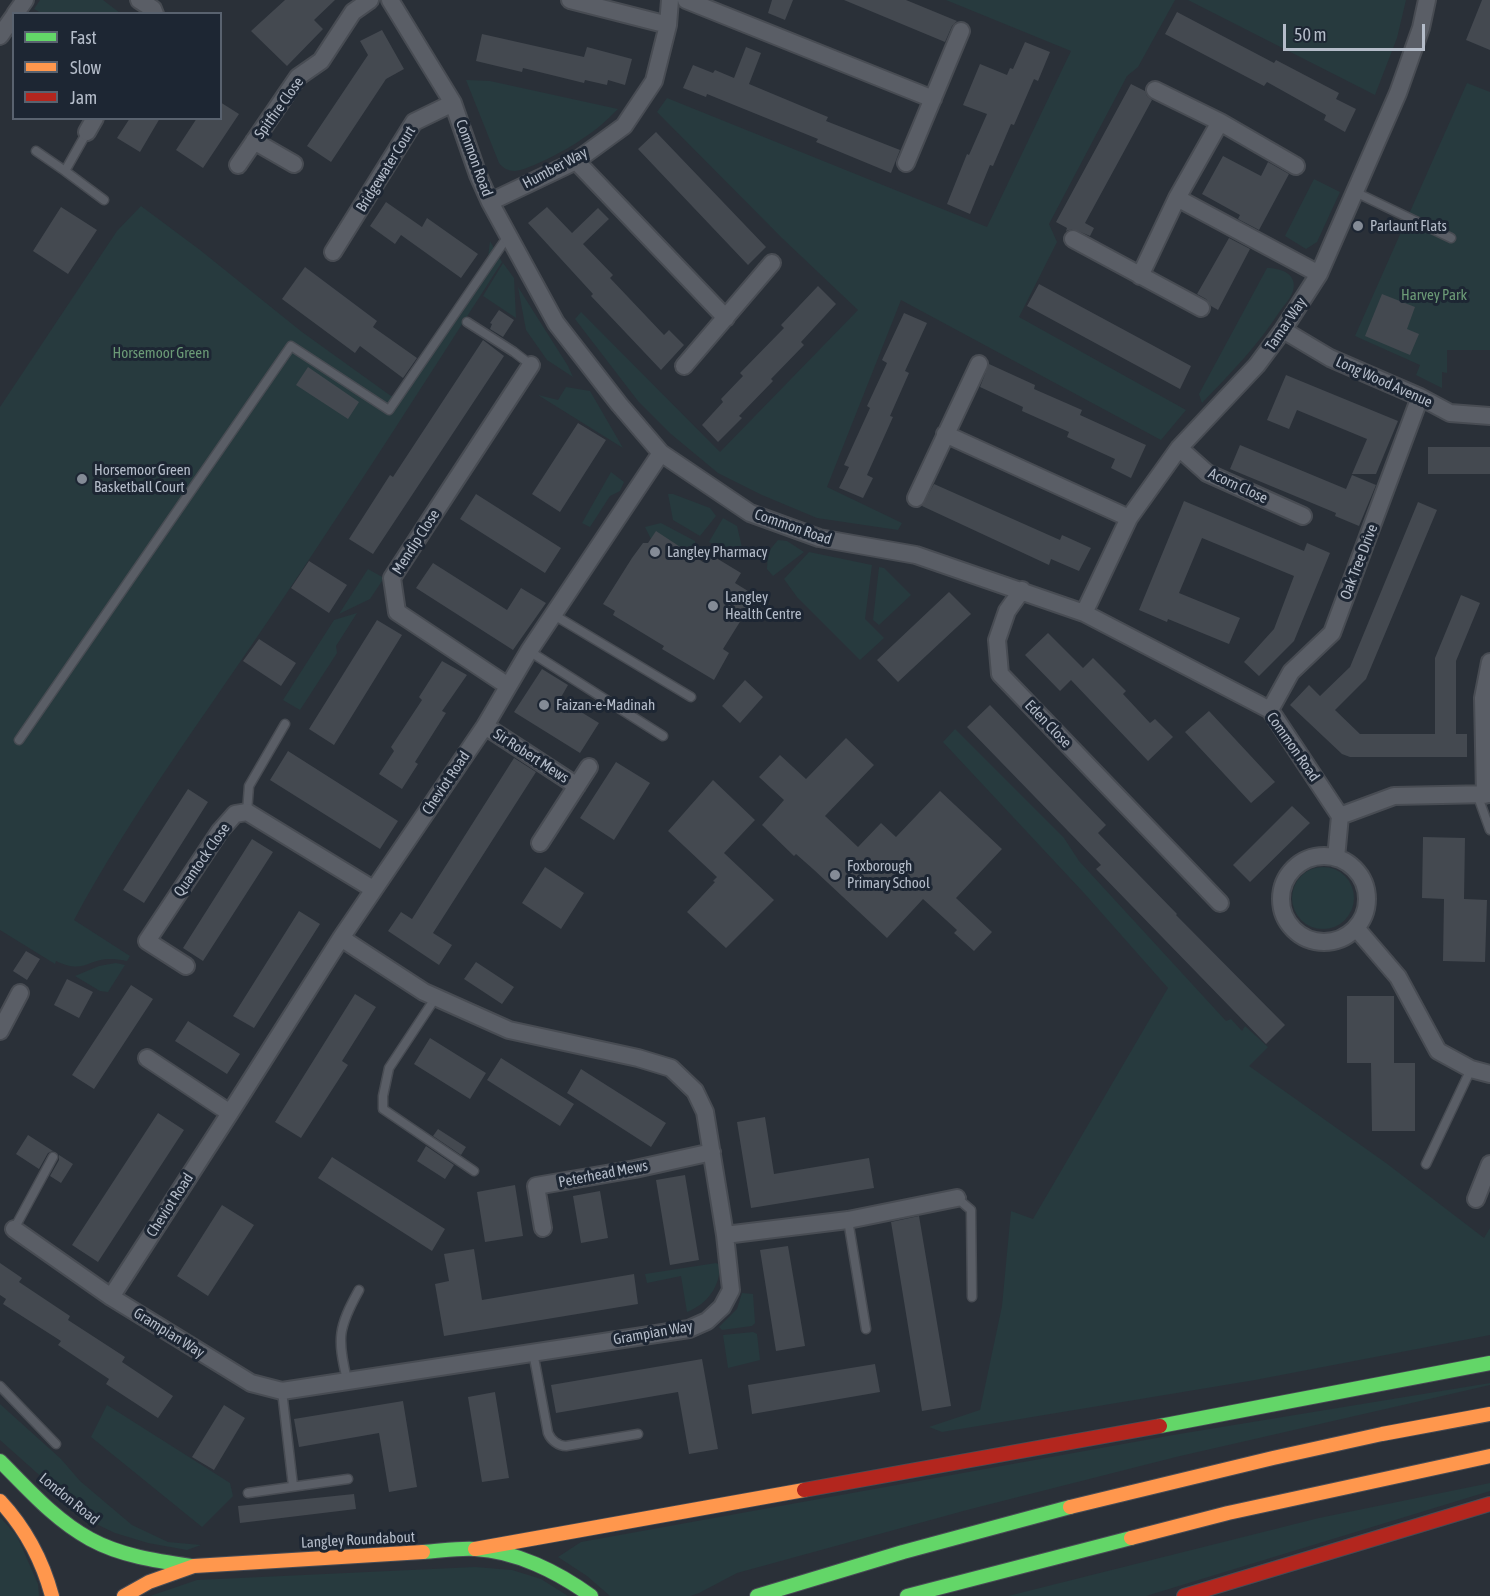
<!DOCTYPE html>
<html>
<head>
<meta charset="utf-8">
<style>
	body { margin:0 }
	#map { position:relative; width:1490px; height:1596px; overflow:hidden; background:#2a3038; font-family:"Asap Condensed",sans-serif }
	canvas { display:block }
	.legend { position:absolute; left:12px; top:12px; width:210px; height:108px; box-sizing:border-box; background:#1d2633; border:2px solid #59626f; margin:0; padding:8px 10px; list-style:none; font-size:18px; color:#b4bcc9 }
	.legend li { display:flex; align-items:center; gap:12px; height:30px }
	.legend b { width:30px; border:2px solid #59626f }
	.scale { position:absolute; left:1283px; top:24px; width:142px; height:27px; box-sizing:border-box; border:3px solid #b4bcc9; border-top:0; padding-left:8px; font-size:18px; line-height:21px; white-space:nowrap; color:#b4bcc9; -webkit-text-stroke:4px #1d2633; paint-order:stroke }
</style>
</head>
<body>
<div id="map">
<canvas width="1490" height="1596"></canvas>
<ul class="legend">
<li><b style="height:8px;background:#63d668"></b>Fast</li>
<li><b style="height:8px;background:#ff974d"></b>Slow</li>
<li><b style="height:8px;background:#b3261e"></b>Jam</li>
</ul>
<div class="scale">50 m</div>
</div>
<script>
const context = document.querySelector('canvas').getContext('2d');
context.lineJoin = 'round';
function paint(path, color) {
  context.fillStyle = color;
  context.fill(path, 'evenodd');
}
function trace(path, color, width, dash) {
  context.strokeStyle = color;
  context.lineWidth = width;
  context.lineCap = dash ? 'butt' : 'round';
  context.setLineDash(dash || []);
  context.stroke(path);
}
function write(font, color, halo, rows, align = 'center') {
  context.font = font + ' "Asap Condensed",sans-serif';
  context.lineWidth = 6;
  context.setLineDash([]);
  context.textBaseline = 'middle';
  context.strokeStyle = halo;
  context.fillStyle = color;
  for (const [text, x, y, turn = 0] of rows) {
    context.save();
    context.translate(x, y);
    context.rotate((+turn || 0) * Math.PI / 180);
    context.textAlign = isNaN(turn) ? turn : align;
    if (halo) context.strokeText(text, 0, 0);
    context.fillText(text, 0, 0);
    context.restore();
  }
}
paint(new Path2D(`
	M40 0H103L120 13H41L34 9Z
	M946 0H1175L1138 67 1127 76 1049 224 1057 242 1019 317 1186 410 1161 440 901 300 827 487 902 523 898 530 817 518 762 495 718 473 671 434 638 401 575 319 581 312 720 452 858 310 782 238 657 112 667 98 987 227 1071 51Z
	M1188 0H1406L1397 38 1375 95Z
	M466 80 490 81 618 109C607 120 595 131 582 139 570 148 529 170 515 171 508 171 503 168 499 163Z
	M1467 83 1490 92V350H1447V373L1442 372V388L1416 375 1420 365 1355 336Z
	M1314 179 1340 192 1317 242 1306 249 1285 236Z
	M141 206 200 250 302 332 391 396H399L487 266 490 241 502 262C427 379 352 496 274 612 206 714 132 812 74 920L130 956 127 961C122 960 117 959 112 959 87 958 85 975 56 961L55 964 0 930V407L117 231Z
	M503 263 514 278 516 318 483 296Z
	M1267 268C1281 268 1298 274 1293 291 1291 298 1284 305 1280 311 1258 345 1230 374 1202 403L1199 394Z
	M518 287 568 366 573 377 547 360 526 330Z
	M566 387 590 391 623 448 538 395 558 400Z
	M611 472 624 482 620 491 610 496 590 527 582 523Z
	M668 494H673L710 508 716 516 700 536 673 520Z
	M723 518 737 526 745 560 709 542Z
	M661 523 695 541 696 558 651 539 645 527Z
	M778 540 787 541 804 552 773 576 767 569 768 552Z
	M809 552 872 565 865 619 884 638 860 660 797 597 784 579Z
	M879 567 884 568 911 595 879 625 873 620Z
	M368 569 384 578 370 599 339 614Z
	M357 613 336 646 337 653 300 710 283 700 334 620Z
	M955 729 1064 838 1079 861 1226 1021 1231 1019 1242 1031 1245 1026 1268 1047 1249 1066 1386 1163 1484 1238 1490 1228V1335L1255 1380 942 1432 929 1427 980 1410 1002 1306 1011 1211 1033 1219 1168 988 1084 893 943 742Z
	M1292 898a31 31 0 1 1 62 0a31 31 0 1 1-62 0Z
	M116 963 125 965 108 992 100 991 75 976 99 966Z
	M716 1263 720 1265C720 1287 707 1304 687 1312L681 1276 647 1283 645 1274Z
	M742 1293 753 1294 755 1323 752 1326 722 1330 719 1327 737 1309Z
	M753 1332 757 1334 760 1360 728 1368 723 1335Z
	M1490 1383V1385L1176 1457 967 1510 737 1573 699 1593 690 1596H610L587 1576 558 1557 581 1542 1173 1435Z
	M0 1404 61 1459 80 1481 132 1525 168 1542 201 1545 187 1550 148 1543 115 1533 92 1522 0 1440Z
	M107 1405 230 1483 233 1496 202 1527 91 1437Z
	M1490 1483V1491L1146 1596H1008L1319 1518Z
	M0 1517 17 1536 38 1584 39 1596H0Z
	M475 1567 512 1570 541 1579 568 1596H150L197 1580Z`), '#273a3e');
paint(new Path2D(`
	M285 0H335L314 20 323 29 287 66 251 31Z
	M772 0H793L785 20 768 13Z
	M844 0H906L957 21 952 26 945 42Z
	M1482 0H1490V50L1466 40Z
	M1177 12 1274 63 1276 60 1339 93 1336 99 1356 109 1345 132 1324 120 1326 115 1267 82 1264 86 1165 34Z
	M382 30 404 69 386 79 331 162 307 146 368 55 360 41Z
	M482 34 584 57 587 47 632 59 625 85 608 80 607 85 585 80 584 83 523 68 522 72 476 61Z
	M1025 42 1050 52 1038 81 1034 79 1014 125 1011 124 993 166 990 165 970 214 947 204 967 154 969 155 987 114 963 105 980 64 1007 75 1010 68 1013 69Z
	M746 47 761 53 749 84 828 117 826 121 900 150 891 173 816 142 818 139 707 94 706 97 683 88 693 65 713 73 715 70 734 78Z
	M1131 84 1145 91 1147 96 1152 100 1085 223 1094 228 1090 236 1073 229 1066 231 1067 228 1056 222Z
	M220 102 239 114 203 168 176 150 197 118H220Z
	M130 118H160L140 152 117 138Z
	M656 132 766 247 748 265 638 149Z
	M1223 156 1261 176 1268 162 1289 174 1259 230 1238 219 1240 215 1202 194Z
	M386 202 422 227 427 218 478 254 461 278 401 235 395 244 370 226Z
	M61 207 97 230 68 274 33 251Z
	M547 207 572 233 598 208 609 219 583 244 613 275 610 278 664 335 669 330 684 345 661 370 591 296 593 294 528 223Z
	M1229 238 1250 249 1218 310 1211 306 1206 299 1197 294Z
	M305 267 377 321 373 327 417 358 403 378 360 346 355 353 282 299Z
	M1039 284 1191 366 1180 389 1027 306Z
	M818 286 836 304 801 342 804 345 771 379 773 381 739 416 742 418 718 442 702 425 723 402 721 399 743 376 740 373 784 328 781 325Z
	M1382 294 1415 307 1407 329 1419 334 1410 355 1365 336Z
	M499 310 514 320 503 337 490 329 492 324 490 323Z
	M904 313 927 323 905 371 909 373 890 416 893 417 867 475 873 478 863 498 839 488 849 467 844 465 870 408 867 406 887 363 882 360Z
	M483 340 504 356 373 554 349 539 390 475 393 477Z
	M989 364 1035 385 1034 389 1082 410 1080 415 1146 445 1131 478 1111 468 1115 459 1067 437 1069 432 1022 411 1023 407 980 387Z
	M308 367 359 402 348 419 296 385Z
	M1286 375 1398 421 1376 474H1352L1367 439 1297 410 1289 429 1267 420Z
	M578 423 606 440 560 512 532 494Z
	M1240 445 1346 489 1352 475 1376 485 1359 526 1335 516 1336 513 1230 469Z
	M1428 447H1490V474H1428Z
	M934 484 1060 540 1062 535 1091 548 1079 571 1051 559 1049 565 922 506Z
	M476 494 561 548 545 573 460 519Z
	M1184 501 1304 551 1307 543 1330 553 1294 641 1259 676 1244 662 1274 629 1294 576 1202 538 1179 593 1240 618 1229 644 1168 619 1167 622 1139 610Z
	M1418 502 1437 510 1366 679 1335 710 1360 734H1435V658L1461 595 1480 603 1456 661V734H1467V757H1350L1342 754 1290 705 1309 685 1320 696 1350 667Z
	M656 531 703 562 708 553 741 573 735 583 756 596 723 649 729 653 714 680 662 649 664 646 613 615 615 611 603 604 632 558 643 543H648Z
	M309 561 347 585 329 613 291 588Z
	M433 563 507 610 521 588 546 603 513 650 416 588Z
	M949 592 971 614 898 682 877 660Z
	M377 620 402 635 334 745 309 729Z
	M1048 633 1083 668 1093 658 1126 691 1123 694 1150 723 1155 719 1173 737 1148 761 1071 680 1060 691 1025 655Z
	M259 639 296 663 281 686 243 661Z
	M442 661 467 675 442 711 446 713 415 762 418 764 402 789 379 774 394 751 391 747 422 700 419 697Z
	M542 669 568 685 560 699 599 723 580 753 514 712Z
	M745 680 763 697 740 723 722 706Z
	M990 705 1106 825 1098 833 1177 914 1176 915 1285 1025 1266 1044 1096 869 1101 865 967 727Z
	M1209 711 1275 782 1251 803 1185 732Z
	M846 738 874 765 825 816 858 847 881 823 896 837 940 791 1002 849 956 898 992 932 974 951 954 933 957 930 923 899 887 938 813 869 796 854 794 856 762 825 784 800 759 777 780 755 806 779Z
	M288 751 398 821 380 849 270 780Z
	M514 758 536 772 433 933 452 945 439 965 388 931 401 912 412 919Z
	M616 762 650 783 614 840 580 818Z
	M713 780 755 820 724 853 774 900 726 948 687 912 715 882 713 881 717 877 668 831Z
	M188 789 208 802 144 903 123 890Z
	M1292 806 1310 823 1250 882 1233 865Z
	M1423 837 1465 838 1464 899 1487 900 1485 962 1443 961 1444 899 1422 898Z
	M252 839 273 852 203 961 183 948Z
	M545 867 584 893 561 929 522 903Z
	M299 911 320 924 254 1028 233 1016Z
	M26 951 40 959 27 980 13 971Z
	M476 962 514 987 502 1004 464 979Z
	M67 979 93 992 79 1018 54 1005Z
	M131 985 153 999 94 1089 72 1075Z
	M355 994 376 1007 342 1061 348 1065 301 1138 275 1122Z
	M1347 996H1394V1063H1415V1131H1372L1371 1063H1347Z
	M188 1021 240 1054 227 1074 175 1041Z
	M430 1038 486 1073 470 1099 414 1064Z
	M501 1058 574 1104 560 1126 487 1080Z
	M581 1069 666 1123 651 1147 567 1093Z
	M158 1113 184 1130 98 1262 72 1245Z
	M765 1117 774 1174 869 1158 874 1188 751 1208 737 1122Z
	M438 1129 466 1147 461 1155 433 1136Z
	M28 1135 53 1151 48 1153 39 1169 16 1154Z
	M426 1146 454 1165 445 1179 417 1161Z
	M59 1155 73 1164 61 1183 50 1176 59 1160Z
	M332 1157 445 1229 432 1251 318 1178Z
	M685 1175 699 1260 670 1265 656 1180Z
	M515 1185 523 1236 485 1242 477 1192Z
	M600 1191 608 1238 581 1243 573 1196Z
	M222 1205 254 1225 208 1296 177 1276Z
	M919 1216 951 1406 922 1411 891 1222Z
	M788 1246 805 1346 776 1351 760 1250Z
	M474 1249 482 1300 634 1274 638 1304 444 1336 435 1284 449 1281 444 1254Z
	M0 1263 22 1278 19 1282 70 1316 68 1320 125 1357 122 1362 173 1396 158 1418 106 1384 109 1379 58 1345 61 1341 3 1304 6 1299 0 1295Z
	M702 1359 718 1449 689 1454 678 1392 556 1413 551 1385Z
	M875 1364 880 1392 752 1414 748 1385Z
	M495 1392 509 1478 482 1482 468 1397Z
	M403 1401 417 1487 389 1492 379 1433 299 1447 294 1419Z
	M224 1405 245 1418 214 1470 192 1457Z
	M354 1494 356 1509 240 1523 238 1506Z`), '#444950');
const lane = new Path2D(`
	M87 132 65 171 104 200
	M36 151 65 171
	M1355 192 1451 238
	M467 322 514 352 531 365
	M554 615 691 697
	M529 651 663 736
	M19 740 291 346 389 410 508 236
	M1477 794 1490 830
	M247 812 249 786 285 724
	M436 997 389 1068 383 1096V1109L474 1171
	M1426 1164 1471 1069
	M957 1198 971 1210 972 1297
	M848 1220 866 1329
	M14 1229 53 1157
	M533 1352 548 1433C551 1440 558 1446 566 1446L638 1434
	M347 1380C337 1338 338 1328 359 1290
	M0 1386 56 1444
	M282 1391 293 1486
	M248 1493 348 1479`);
const street = new Path2D(`
	M139 0 153 9 155 14
	M390 0 453 103 478 175 490 202 556 323 619 404 661 453 750 513 819 538 916 555 1084 613 1270 710 1340 816 1336 858
	M570 0 668 25
	M686 0 933 99
	M15 14 25 0
	M0 36 14 16
	M1155 90 1220 122 1296 166
	M87 132 95 118
	M254 141 294 164
	M576 161 726 318
	M906 163 961 31
	M238 165 298 77 321 61 353 12 370 0
	M1177 198 1319 274
	M490 202 576 161 624 126 654 81 668 25 670 0
	M1073 239 1201 308
	M333 252 414 122 453 103
	M1140 276 1177 198 1220 122
	M1283 330 1330 358 1420 397 1450 413 1490 416
	M684 366 772 263
	M945 434 1129 518
	M1179 448 1207 473 1303 516
	M916 498 979 364
	M1022 590 1007 611 997 640 1000 674 1220 903
	M1084 613 1129 518 1179 448 1257 365 1283 330 1319 274 1398 93 1421 28 1427 0
	M508 686 397 612 392 578 531 365
	M1270 710 1291 672 1332 633 1420 397
	M485 726 577 786
	M1485 795 1483 698 1490 662
	M1340 816 1394 796 1490 794
	M540 843 589 767
	M1281 899a43 43 0 1 1 86 0a43 43 0 1 1-86 0Z
	M1356 928 1398 977 1438 1051 1471 1069 1490 1074
	M186 966 147 941 220 831 235 814 247 812 373 889
	M0 1031 20 993
	M147 1058 230 1113
	M1476 1199 1490 1164
	M543 1228 536 1186 635 1169 712 1152
	M14 1229 111 1297 251 1383 282 1391 689 1329 707 1321 722 1307 731 1290 725 1235 705 1112 695 1091 671 1068 638 1058 509 1030 424 992 341 938
	M725 1235 848 1220 957 1198
	M111 1297 230 1113 341 938 485 726 529 651 661 453`);
const fast = new Path2D(`
	M1160 1426 1490 1363
	M0 1461C28 1489 55 1520 90 1539 121 1556 157 1561 192 1566
	M423 1552C440 1551 458 1548 475 1549 516 1551 558 1572 591 1596
	M757 1596 903 1552 1070 1507
	M907 1596 1131 1538`);
const slow = new Path2D(`
	M0 1501C26 1529 42 1559 52 1596
	M1070 1507 1273 1458 1382 1434 1490 1414
	M1131 1538 1228 1513 1490 1456
	M475 1549 804 1490
	M124 1596 149 1582 194 1566 423 1552`);
const jam = new Path2D(`
	M804 1490 1160 1426
	M1184 1596 1490 1504`);
trace(lane, '#484c53', 11);
trace(street, '#484c53', 20);
trace(fast, '#484c55', 16);
trace(slow, '#484c55', 16);
trace(jam, '#484c55', 16);
trace(lane, '#5a5e66', 8);
trace(street, '#5a5e66', 16);
trace(fast, '#63d668', 14);
trace(slow, '#ff974d', 14);
trace(jam, '#b3261e', 14);
for (const [x, y, r, color] of [
	[1358,226,6,"#848b96"],
	[82,479,6,"#848b96"],
	[655,552,6,"#848b96"],
	[713,606,6,"#848b96"],
	[544,705,6,"#848b96"],
	[835,875,6,"#848b96"]
]) {
  const dot = new Path2D();
  dot.arc(x, y, r, 0, 2 * Math.PI);
  context.fillStyle = color;
  context.fill(dot);
  trace(dot, '#1d2633', 2);
}
write('15px', '#b4bcc9', '#1d2633', [
	["Spitfire Close",279,108,-54],
	["Common Road",474,158,70],
	["Humber Way",555,168,-28],
	["Bridgewater Court",386,169,-58],
	["Tamar Way",1286,324,-56],
	["Long Wood Avenue",1384,382,24],
	["Acorn Close",1238,486,25],
	["Common Road",793,527,19],
	["Mendip Close",416,542,-57],
	["Oak Tree Drive",1359,562,-69],
	["Eden Close",1048,724,46],
	["Common Road",1293,747,55],
	["Sir Robert Mews",531,756,33],
	["Cheviot Road",446,783,-56],
	["Quantock Close",202,860,-55],
	["Peterhead Mews",603,1174,-11],
	["Cheviot Road",170,1205,-57],
	["Grampian Way",169,1333,32],
	["Grampian Way",653,1333,-10],
	["London Road",69,1499,39],
	["Langley Roundabout",358,1540,-3]
]);
write('15px', '#b4bcc9', '#1d2633', [
	["Parlaunt Flats",1370,226],
	["Horsemoor Green",94,470],
	["Basketball Court",94,487],
	["Langley Pharmacy",667,552],
	["Langley",725,597],
	["Health Centre",725,614],
	["Faizan-e-Madinah",556,705],
	["Foxborough",847,866],
	["Primary School",847,883]
], 'left');
write('15px', '#6b9a76', '#1d2633', [
	["Harvey Park",1434,295],
	["Horsemoor Green",161,353]
]);
</script>
</body>
</html>
